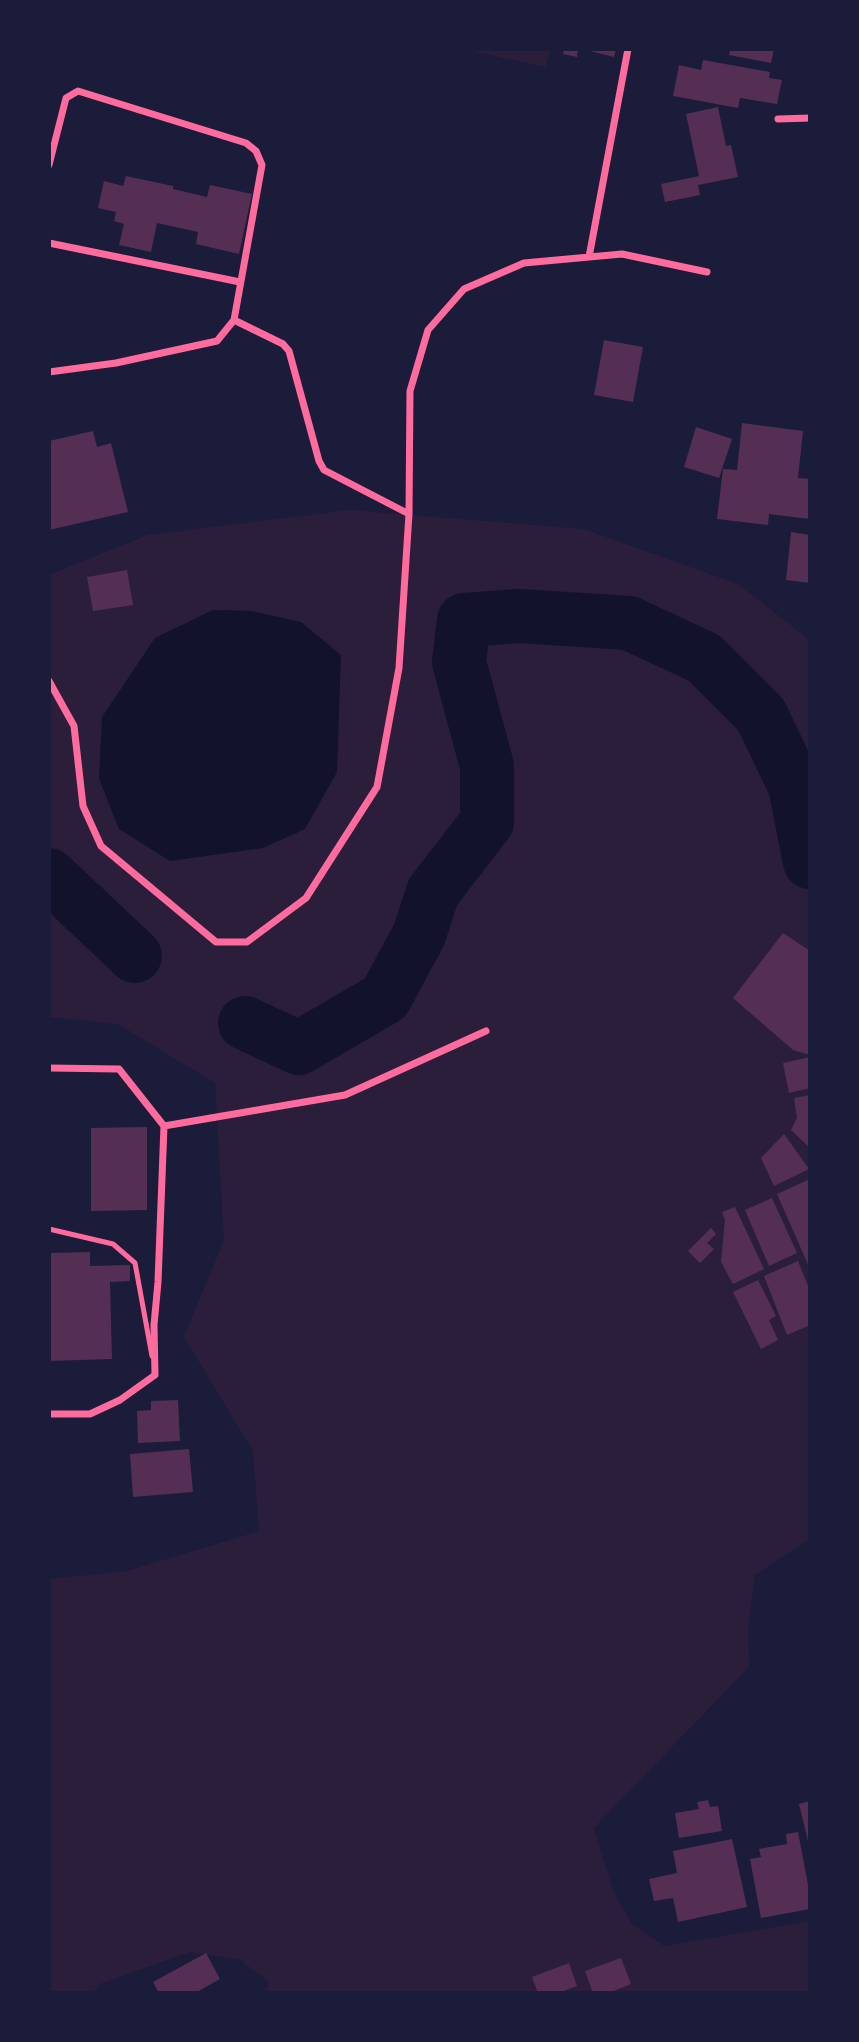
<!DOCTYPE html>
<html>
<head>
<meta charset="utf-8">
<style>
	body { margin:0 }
	#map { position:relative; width:859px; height:2042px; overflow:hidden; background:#1b1b3a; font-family:"PT Serif",serif }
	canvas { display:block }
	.frame { position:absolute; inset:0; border:51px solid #1b1b3a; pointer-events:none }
</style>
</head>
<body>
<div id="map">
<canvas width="859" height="2042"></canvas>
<div class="frame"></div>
</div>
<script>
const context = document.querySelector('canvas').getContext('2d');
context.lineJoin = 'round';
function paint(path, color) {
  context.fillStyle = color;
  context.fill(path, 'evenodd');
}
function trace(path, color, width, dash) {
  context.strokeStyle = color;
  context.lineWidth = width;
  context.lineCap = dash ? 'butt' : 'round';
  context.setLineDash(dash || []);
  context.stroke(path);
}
paint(new Path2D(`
	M462 49H550L546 67Z
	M350 510 584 529 738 584 810 640V1539L755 1575 748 1626 749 1667 594 1828 613 1891 632 1924 664 1946 810 1921V1993H266L269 1982 240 1960 190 1952 100 1984 93 1993H49V1579L127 1571 259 1531 253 1451 184 1337 224 1240 215 1083 118 1024 49 1017V575L148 535Z`), '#2a1e3b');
paint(new Path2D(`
	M213 610 252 611 301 622 341 655 337 772 305 829 263 848 170 861 119 829 99 779 102 717 155 638Z`), '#12122b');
trace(new Path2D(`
	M49 875 135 956
	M245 1023 299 1048 385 998 419 935 433 892 487 822V766L459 662 464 620 519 616 629 623 704 658 761 715 795 786 810 862`), '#12122b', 54);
paint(new Path2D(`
	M564 49H578L577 57 563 54Z
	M582 49H616L614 57Z
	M730 49H774L771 63 729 55Z
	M703 60 770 72 769 78 782 80 777 104 740 98 738 108 673 96 679 65 701 70Z
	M718 107 726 146 731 145 738 177 698 185 700 195 665 202 661 184 699 176 686 114Z
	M126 176 173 186V189L207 197 210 185 252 194 239 254 196 244 198 232 157 223 151 252 119 245 124 224 114 221 116 212 98 208 104 181 123 186Z
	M604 340 643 347 633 402 594 395Z
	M742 423 803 431 798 478 810 479V519L769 514 768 525 717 519 723 469 737 470Z
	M696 427 732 439 719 478 684 467Z
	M93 431 97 447 111 443 128 512 49 530V441Z
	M791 532 810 535 808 552 810 553V583L786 580Z
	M127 570 133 605 93 611 87 577Z
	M783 933 810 951V1055L793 1050 733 998Z
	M810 1057V1088L789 1093 783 1063Z
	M810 1095V1148L791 1130 797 1118 794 1098Z
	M147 1127V1210L91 1211V1128Z
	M784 1134 809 1169 774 1186 761 1158Z
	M810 1179V1269L777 1194Z
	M772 1198 797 1253 769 1266 745 1210Z
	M735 1207 764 1269 733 1284 721 1262 725 1220 722 1212Z
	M711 1228 716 1234 707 1243 714 1249 700 1263 688 1251Z
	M90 1252V1266L130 1265V1281L110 1282 112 1359 49 1361V1253Z
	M798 1261 810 1291V1325L787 1335 764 1276Z
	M758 1280 776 1316 769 1320 778 1340 761 1349 733 1292Z
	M178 1400 180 1441 138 1443 137 1411 151 1410V1401Z
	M189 1449 193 1492 133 1497 130 1454Z
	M708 1800 710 1807 718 1806 722 1831 679 1838 675 1813 699 1809 697 1802Z
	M810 1801V1845H809L799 1804Z
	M798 1832 810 1895V1909L761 1918 750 1859 761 1857 759 1849 787 1844 786 1834Z
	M732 1839 747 1907 678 1922 673 1898 654 1901 649 1879 677 1873 673 1851Z
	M206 1953 220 1979 195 1993H159L153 1982Z
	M621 1958 631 1984 609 1993H593L585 1971Z
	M569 1963 577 1986 558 1993H538L532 1977Z`), '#542f53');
trace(new Path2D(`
	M49 1229 113 1244 135 1263 152 1356`), '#ff6b9d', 5);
trace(new Path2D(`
	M778 119 810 118
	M49 165 66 98 78 91 246 143 256 151 262 165 234 320
	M49 243 240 282
	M589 257 628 49
	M234 320 283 344 289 351 319 461 324 470 409 514
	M49 372 116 363 217 341 234 320
	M49 681 74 726 83 806 101 846 216 942H247L306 898 377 787 399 668 409 514 410 391 428 330 464 289 524 263 622 254 707 272
	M49 1068 119 1069 164 1126 345 1095 486 1031
	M49 1414H90L120 1400 155 1375 154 1325 158 1282 164 1126`), '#ff6b9d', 7);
</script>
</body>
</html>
